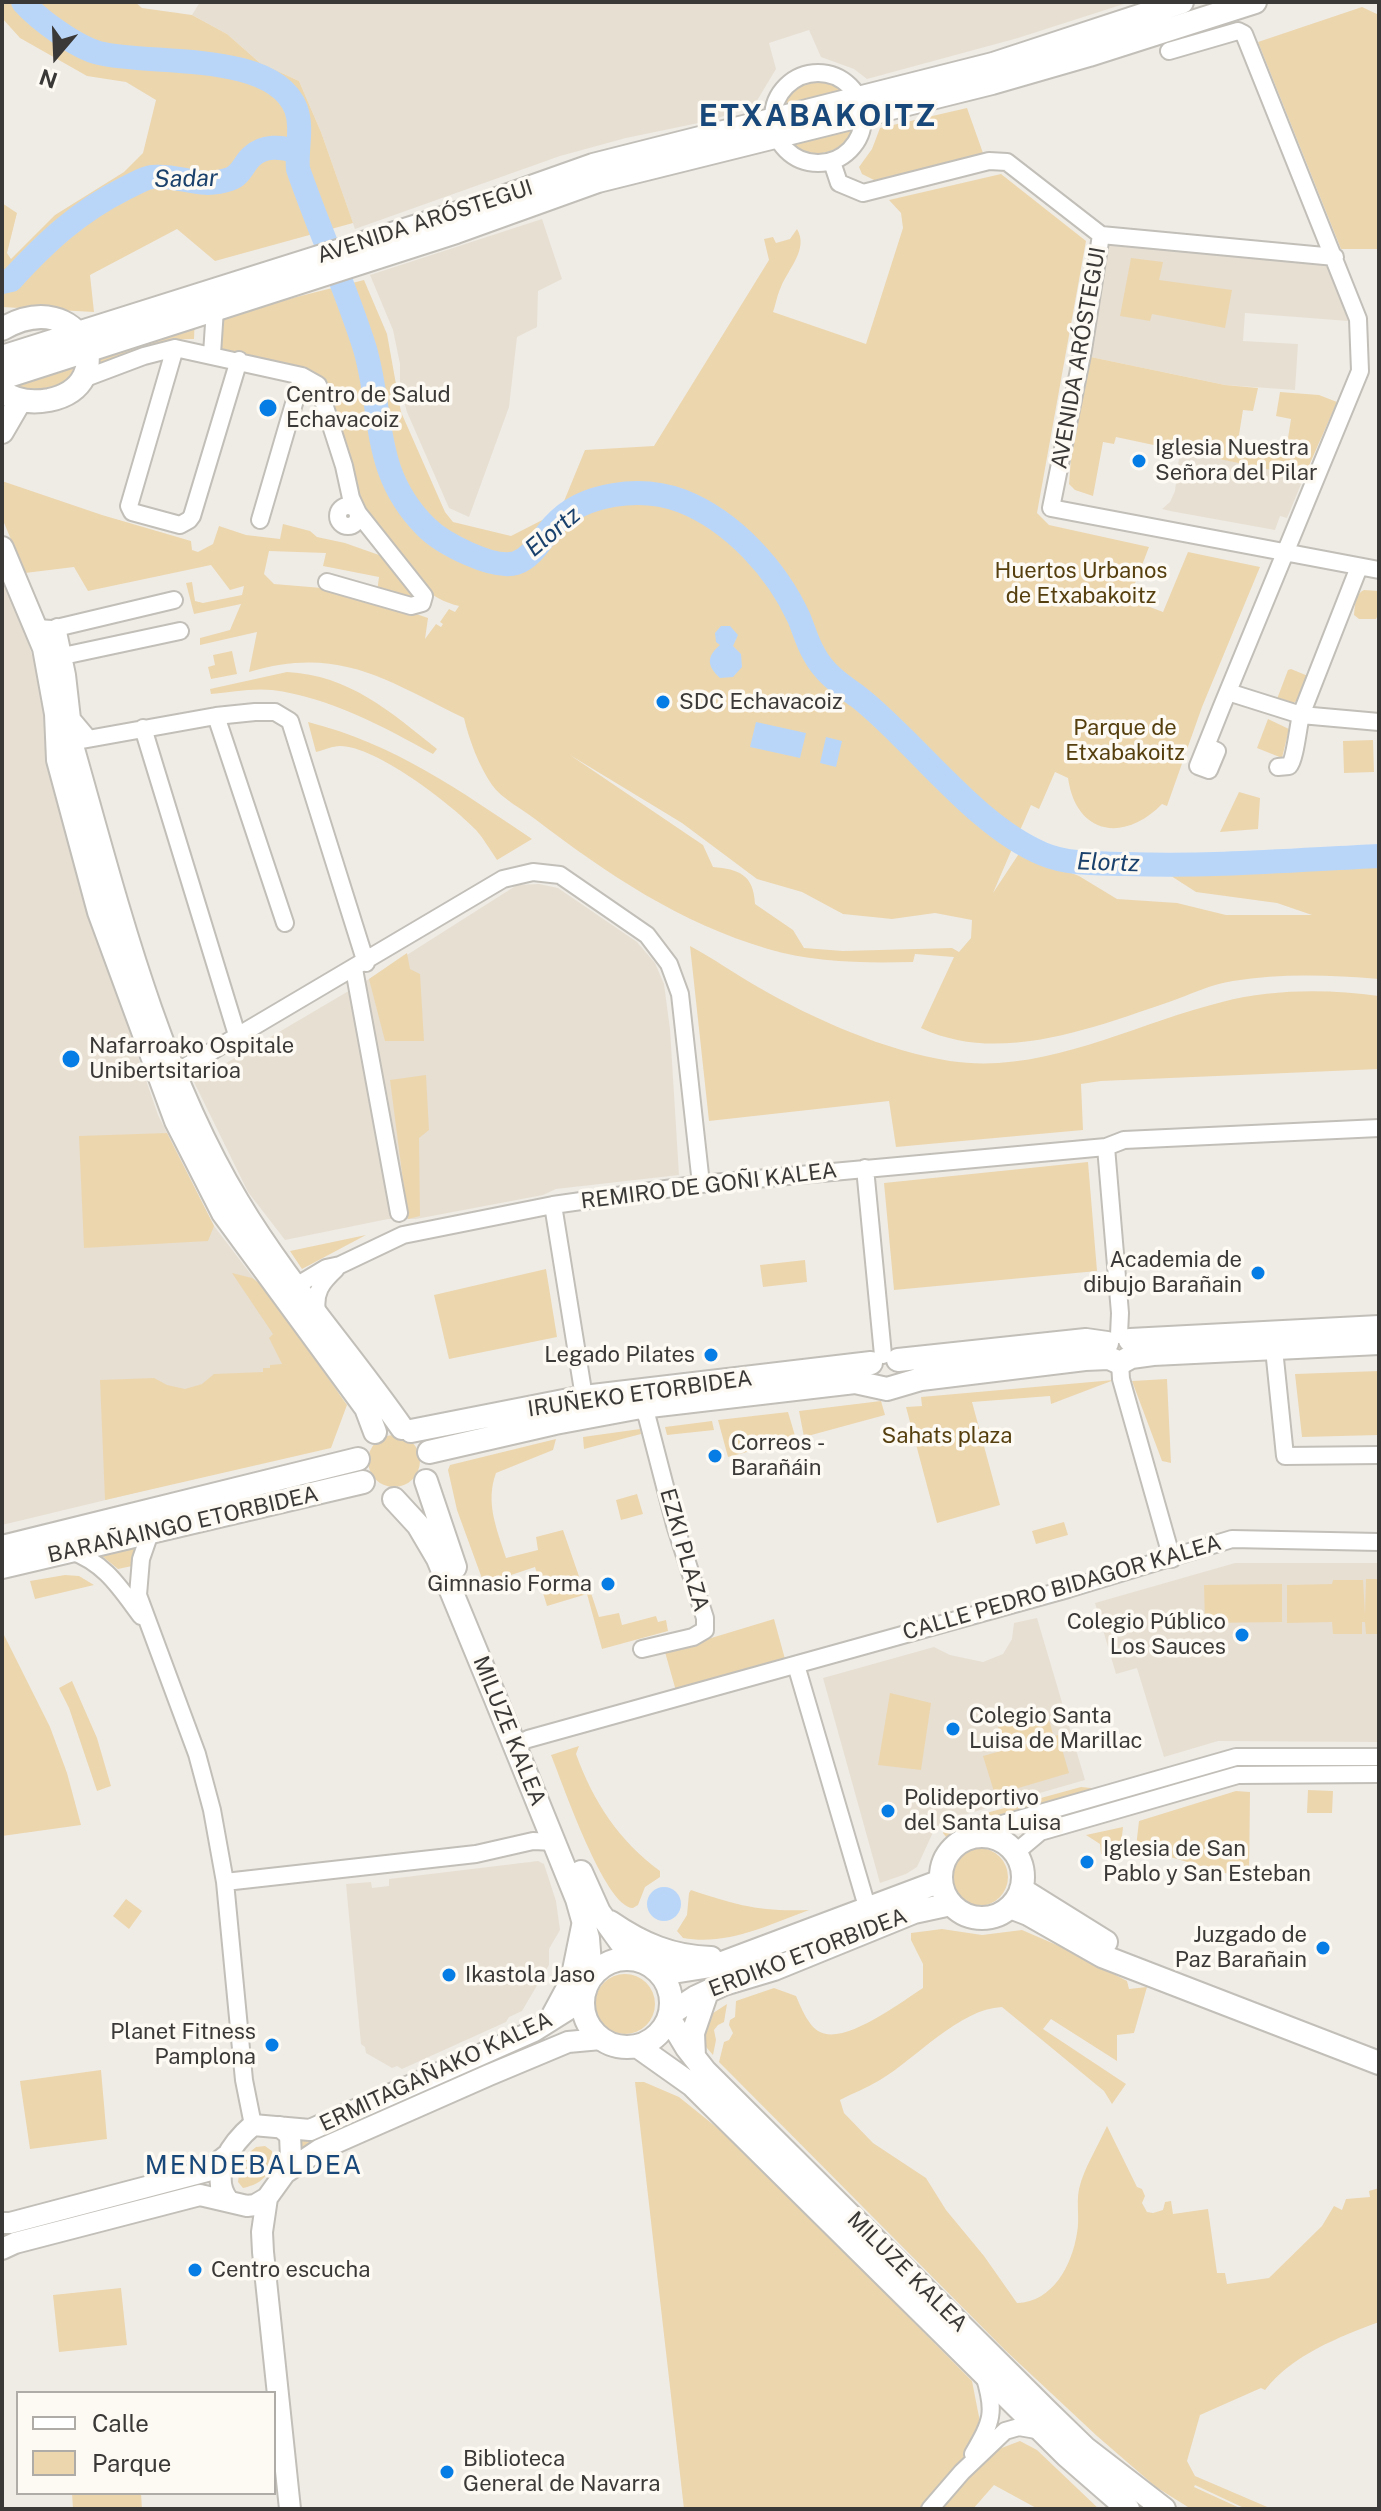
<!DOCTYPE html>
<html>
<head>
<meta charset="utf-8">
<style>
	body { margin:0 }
	#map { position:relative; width:1381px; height:2511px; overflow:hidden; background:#efece6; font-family:"Public Sans",sans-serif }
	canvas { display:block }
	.frame { position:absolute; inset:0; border:4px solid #3b3937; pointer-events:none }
	.legend { position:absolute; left:16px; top:2391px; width:260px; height:104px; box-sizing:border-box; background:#fdf9f3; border:2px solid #afaca8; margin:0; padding:10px 14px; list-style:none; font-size:24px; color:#3b3937 }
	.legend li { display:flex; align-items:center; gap:16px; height:40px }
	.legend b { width:40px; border:2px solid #afaca8 }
	.north { position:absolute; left:16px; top:16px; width:80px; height:80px; -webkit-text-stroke:6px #fdf9f3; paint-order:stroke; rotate:199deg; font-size:22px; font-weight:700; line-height:32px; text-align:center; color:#3b3937 }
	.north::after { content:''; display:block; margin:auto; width:28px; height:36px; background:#3b3937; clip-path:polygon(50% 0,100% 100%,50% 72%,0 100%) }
</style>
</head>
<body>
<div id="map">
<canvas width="1381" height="2511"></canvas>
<div class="frame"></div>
<ul class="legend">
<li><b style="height:10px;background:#fff"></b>Calle</li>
<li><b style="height:22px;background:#ecd6ae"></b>Parque</li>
</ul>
<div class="north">N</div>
</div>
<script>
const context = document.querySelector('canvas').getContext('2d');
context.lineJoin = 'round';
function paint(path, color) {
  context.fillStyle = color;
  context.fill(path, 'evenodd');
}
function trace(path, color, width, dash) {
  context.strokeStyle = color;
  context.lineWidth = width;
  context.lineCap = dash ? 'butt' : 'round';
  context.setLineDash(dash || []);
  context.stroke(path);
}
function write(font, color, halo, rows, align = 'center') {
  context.font = font + ' "Public Sans",sans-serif';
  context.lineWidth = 7;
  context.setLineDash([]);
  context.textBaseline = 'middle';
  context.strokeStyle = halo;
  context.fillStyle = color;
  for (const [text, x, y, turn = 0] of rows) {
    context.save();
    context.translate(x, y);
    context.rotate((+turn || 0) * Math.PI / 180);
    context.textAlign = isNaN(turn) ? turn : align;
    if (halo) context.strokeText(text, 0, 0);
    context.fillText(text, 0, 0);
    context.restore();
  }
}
paint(new Path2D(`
	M200 2H1130L1018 38 867 79 854 69 821 57 809 30 769 43 776 69 755 104 713 120 626 138 560 156 355 229 321 132 299 81 260 63 227 34 192 15Z
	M542 219 562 279 538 291 537 327 517 337 509 407 469 517 449 508 407 412 400 388V364L393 330 370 275Z
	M1108 245 1325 263 1330 267 1348 321 1245 313 1243 341 1298 344 1295 390 1225 385 1086 356Z
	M1180 450 1304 477 1287 518 1280 516 1275 530 1170 511 1162 509 1170 502 1175 491Z
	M2 578 22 624 34 661 60 807 120 1004 158 1115 214 1226 336 1386 339 1395 330 1446 2 1525Z
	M539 884 558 888 637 942 655 963 664 984 670 1029 679 1175 556 1189 543 1195 416 1219H388L285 1240 248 1192 194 1082 369 979 517 885Z
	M1235 1563H1379V1742L1218 1741 1164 1757 1137 1668 1116 1674 1095 1603Z
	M1037 1618 1085 1780 946 1820 935 1828 917 1867 906 1874 880 1883 823 1678 934 1647 950 1655 983 1662 1003 1654 1012 1639 1014 1623Z
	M538 1861 544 1864 556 1901 560 1930 549 1949V1965L522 2011 509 2017 506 2022 402 2069 397 2066 392 2068 366 2053 365 2047 361 2044 346 1884 371 1882 372 1888 389 1886V1879Z`), '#e7dfd2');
paint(new Path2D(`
	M2 2H135L142 8 192 15 227 34 260 63 299 81 321 132 353 223 215 261 177 229 90 275 94 312 2 307V203L17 213 7 253 11 259 55 215 124 172 143 153 156 100 126 82 87 76 20 38 2 18Z
	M1362 7 1379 15V249H1341L1258 42Z
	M808 80C823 81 833 80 842 93L787 106 782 100 794 87Z
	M967 108 983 153 876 181 862 174 859 167 872 149 880 128Z
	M851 129V138C837 150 826 154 808 155L792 143Z
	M1001 174 1086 241 1037 513 1049 525 1149 547 1129 599 1163 612 1188 552 1260 567 1202 707 1167 806 1162 804C1124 843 1076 835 1068 778L1055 772 1039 809 1031 805 993 893 1020 852 1079 876 1117 899 1177 903 1226 915H1312L1277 903 1196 892 1154 865H1204L1379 856V979C1330 975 1282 973 1233 981 1212 984 1189 995 1169 1002 1092 1028 999 1065 921 1028L954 957 915 954 913 962C864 963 815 963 768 949 680 923 607 874 535 819 522 809 501 798 492 785 479 766 469 740 464 718 386 680 339 645 249 672L257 632 200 645V638L230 630 241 604 194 614 186 583 192 582 195 601 203 603 242 595 244 586 230 590 211 565 88 591 74 567 25 573 2 518V481L102 515 191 541 192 550 198 552 213 544 219 526 246 535 280 539 283 524 310 531 317 537 345 543 379 555 413 589 416 597 411 601 377 592 379 577 323 566 326 553 269 551 264 574 274 584 346 590 428 618 425 639 436 624 441 627 443 624 440 622 449 609 455 612 459 606C427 598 419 582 400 557 391 544 379 531 371 518 347 481 336 426 326 384L306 374 226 352 220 347 219 324 225 315 364 280 387 334 401 412 445 512 453 522 511 536 560 511 585 450 654 446 769 260 764 239 773 237 776 243 790 239 797 229C809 249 788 269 781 287 777 295 776 304 773 312L866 344 903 228 901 213 889 200ZM570 755 682 823 757 879 802 892 843 914 892 919 935 913 972 920 971 938 959 952 952 948 843 951 804 948 793 930 755 904C754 875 739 869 713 867L703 845Z
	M1131 258 1163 262 1159 280 1232 290 1225 328 1152 314 1150 321 1120 316Z
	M195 315 194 339C159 338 134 352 102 365L98 360 104 353Z
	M1086 356 1225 385 1258 388 1253 411 1243 410 1238 441 1264 446 1263 454 1285 457 1291 419 1276 416 1280 392 1319 395 1337 402 1304 477 1116 437 1114 444 1103 442 1093 496 1075 490 1069 484 1073 432Z
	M79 363 69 385 32 395 5 383Z
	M1364 590 1379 591V613L1376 619H1359L1354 615C1355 605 1355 594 1364 590Z
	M232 651 237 674 211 679 208 667 215 665 213 655Z
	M1291 669 1308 676 1298 700 1292 704 1277 699 1288 670Z
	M287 672C349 675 391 712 437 749L433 754C384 727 329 697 272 690 252 688 231 692 211 694L210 689Z
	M1268 719 1289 729 1282 758 1257 748Z
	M308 722C395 744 459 790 532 839L497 860C490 850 484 839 476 830 451 804 376 746 340 746 333 746 324 750 316 752Z
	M1373 740 1374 772 1344 773 1343 741Z
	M1239 792 1260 798 1258 829 1220 832Z
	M690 946C713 958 735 974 758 987 813 1019 886 1051 950 1061 1044 1075 1133 1024 1222 1002 1272 989 1328 989 1379 996V1069L1101 1081 1081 1084 1083 1130 896 1147 889 1101 709 1121Z
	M407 953 410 969 420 974 424 1041H385L369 979Z
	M426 1075 429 1130 419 1138 420 1216 408 1219 390 1080Z
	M167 1133 214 1226 208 1241 84 1248 79 1136Z
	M1088 1162 1097 1271 894 1290 884 1183Z
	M366 1235 302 1269 290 1251Z
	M805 1260 807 1282 763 1287 760 1265Z
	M546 1269 557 1337 449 1359 434 1295Z
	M232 1273 252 1278 262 1285 347 1405 331 1448 105 1500 100 1380 154 1378 167 1385 185 1389 202 1384 214 1374 263 1372V1368H270V1365L282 1364 269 1338 273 1334Z
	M1379 1371V1435L1302 1437 1295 1374Z
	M1167 1379 1171 1463 1162 1461 1132 1381Z
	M1114 1380 1051 1404 1050 1396 972 1402 1000 1505 937 1523 906 1407 922 1406 921 1397Z
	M881 1401 885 1415 804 1437 799 1411Z
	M788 1412 796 1439 728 1457 718 1420Z
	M712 1421 714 1430 667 1435 665 1427Z
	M640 1429 641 1434 584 1449 583 1437Z
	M368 1461a26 26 0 1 1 52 0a26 26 0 1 1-52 0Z
	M556 1439 553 1450 496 1473C485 1503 497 1529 506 1558L538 1550 536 1537 563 1530 582 1585 588 1584 599 1617 619 1613 622 1625 656 1616 658 1622 666 1620 668 1631 602 1649 587 1594 547 1606 535 1567 484 1584 457 1510 448 1470 450 1465Z
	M637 1494 643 1514 621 1520 616 1500Z
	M1064 1522 1068 1535 1036 1544 1032 1531Z
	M138 1547 132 1566 118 1569 102 1556Z
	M65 1575 79 1576 94 1585 35 1599 30 1581Z
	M1366 1579H1379V1634H1366L1365 1622H1362V1634H1333L1332 1622 1287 1623V1585L1332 1584 1333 1580H1363L1365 1614Z
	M1282 1584V1622L1205 1623 1204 1585Z
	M774 1619 785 1659 676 1691 665 1652Z
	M2 1631 50 1727 67 1773 81 1825 2 1836Z
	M72 1681 97 1738 111 1786 97 1791 69 1708 59 1688Z
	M890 1693 931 1703 921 1770 878 1765Z
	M1047 1713 1053 1734 1004 1747 998 1727Z
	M1058 1735 1069 1773 995 1795 983 1756Z
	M579 1746 576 1754C593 1801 619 1841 660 1871V1877L645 1887 638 1905 633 1908C605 1908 562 1782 551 1755Z
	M1081 1787 1091 1788 1093 1793 953 1837H946L943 1833 946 1827 957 1821Z
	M1308 1790 1333 1791 1332 1813H1307Z
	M1236 1791 1250 1792 1249 1880 1136 1847 1139 1821Z
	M1123 1827 1120 1855 1101 1854 1100 1844 1086 1835Z
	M950 1877a29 29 0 1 1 58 0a29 29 0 1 1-58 0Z
	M691 1890C736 1905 760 1912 809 1910 768 1925 727 1946 683 1938L677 1931 687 1915 689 1893Z
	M126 1899 142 1911 129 1929 113 1916Z
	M942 1929 982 1935 1022 1930 1066 1949 1127 1981 1129 1989 1147 1987 1134 2033 1117 2035V2061L1051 2019 1043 2029 1126 2084 1112 2104 1104 2091 1002 2007C959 2009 917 2058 880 2080 867 2088 853 2093 840 2100L844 2113 873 2143 926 2178 946 2210 984 2256 1017 2303C1053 2302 1072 2265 1077 2233 1080 2219 1076 2204 1079 2189 1084 2168 1098 2146 1107 2126L1137 2187 1142 2189 1145 2196 1142 2203 1147 2212 1153 2213 1163 2210 1165 2202 1171 2201 1173 2214 1208 2209 1217 2273H1225L1227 2284 1269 2278 1322 2226 1334 2206 1342 2210 1346 2199 1370 2197 1369 2191 1379 2188V2322C1339 2337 1292 2355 1265 2390L1261 2388 1200 2415 1187 2461 1195 2476 1272 2509H1246L1195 2485 1194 2487 1242 2509H1191L1156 2487 1097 2436 1005 2350 719 2062 724 2042 729 2040 733 2033 729 2025 730 2020 735 2017 736 2001 774 1988 796 1996C801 2007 808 2026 820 2032 845 2045 901 2002 923 1988V1964L911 1940V1933Z
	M595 2004a30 30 0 1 1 60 0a30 30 0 1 1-60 0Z
	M727 2004 724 2022 718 2025 714 2030 716 2040 713 2055 700 2040 707 2017Z
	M522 2046 524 2052 298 2155 295 2137Z
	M101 2070 107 2139 30 2149 20 2081Z
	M635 2082H644L679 2097 736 2143 972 2381 980 2422 955 2490 999 2449 1020 2441 1037 2450 1099 2509H1038L994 2485 973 2509H684Z
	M265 2146 272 2151C274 2172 263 2184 243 2188L238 2182 241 2159 256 2147Z
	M121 2288 127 2345 59 2352 53 2295Z
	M72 2493H141L142 2509H73Z`), '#ecd6ae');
paint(new Path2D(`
	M721 626H730L738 635 733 646 741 654 742 667 733 677 720 678C707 666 706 657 720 645L716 642 715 633Z
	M756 722 806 733 800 758 750 747Z
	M826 737 842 741 836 767 820 763Z
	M647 1904a17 17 0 1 1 34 0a17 17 0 1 1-34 0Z`), '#b9d6f9');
trace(new Path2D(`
	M23 2C39 20 76 47 99 53 150 66 273 50 296 109 303 128 296 150 298 169 319 230 346 288 365 349 384 415 371 472 426 527 442 543 493 570 516 563 533 557 542 538 554 525 583 492 642 486 682 501 733 521 777 570 799 618 804 630 807 642 814 654 824 673 840 684 857 696 873 708 888 723 902 737 943 777 990 832 1043 854 1069 865 1099 863 1126 864 1211 867 1295 860 1379 856
	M2 282 11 280C46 242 78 212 124 189 133 185 143 178 152 177 181 174 199 190 230 179 241 175 243 165 251 157 263 145 282 146 296 152`), '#b9d6f9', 24);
const minor = new Path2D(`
	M1169 51 1238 31 1244 34 1358 319 1360 371 1222 706 1198 766 1209 770 1217 751 1206 746
	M773 118a45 45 0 1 1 90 0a45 45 0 1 1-90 0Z
	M832 162 839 183 863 193 989 161 1007 162 1101 235
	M1101 235 1083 350 1051 508 1379 570
	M1101 235 1335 257
	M175 348 129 506 132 512 180 525 189 520 192 516 239 360
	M212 354 215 309
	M83 379 144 356 175 348 302 376 318 385 344 466 351 498 358 513 424 596 422 603 411 606 327 582
	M338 516a10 10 0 1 1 20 0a10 10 0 1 1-20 0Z
	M260 520 302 376
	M57 627 67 675 72 719 88 738
	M36 628 52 629 174 600
	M63 656 180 631
	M1228 692 1301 715 1379 722
	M216 716 285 923
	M143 728 237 1035
	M71 742 216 716 255 712H275L290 721 366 963
	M1278 767 1289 766C1295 760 1298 727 1301 715L1359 567
	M354 969 399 1213
	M170 1081 175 1073 503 879 533 872 560 875 647 935 669 964 680 994 701 1184
	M1106 1147 1120 1313 1119 1335
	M865 1168 883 1355
	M553 1205 584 1397
	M296 1286 326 1268 340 1265 403 1235 553 1205 701 1184 1106 1147 1124 1140 1379 1128
	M317 1313C314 1292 321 1283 336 1269
	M1274 1349 1285 1456 1379 1455
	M1120 1363 1121 1379 1172 1559
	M641 1407 647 1417 675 1525 705 1618V1630L693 1637 642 1649
	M150 1533 141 1559 138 1595 197 1754 212 1810 225 1882 244 2080 253 2125
	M71 1551C105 1563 120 1588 141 1616
	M796 1665 868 1910
	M528 1739 1068 1589 1232 1539 1379 1542
	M979 1836 1002 1824 1236 1757H1379
	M1015 1853 1040 1832 1238 1775 1379 1774
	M225 1882 476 1854 533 1841 555 1842
	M973 2454C992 2421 996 2413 984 2375
	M930 2509 962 2472 1005 2431 1019 2427 1042 2431`);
const tertiary = new Path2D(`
	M550 2019 571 1980 582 1926
	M285 2173 319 2150 489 2075 568 2042 601 2039
	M267 2198 262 2232 263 2252 290 2509
	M228 2200C208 2175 233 2142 253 2125L310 2130 534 2031 569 2009 584 1994
	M2 2223H10L207 2171 226 2156
	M2 2249 15 2243 200 2195 247 2206 255 2205 267 2198 285 2173 291 2158 290 2135 280 2127`);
const secondary = new Path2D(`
	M2 329C82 283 123 385 49 400 32 403 16 402 2 391
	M2 357 449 216 593 165 993 64 1182 2
	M2 378 456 232 598 181 992 83 1089 55 1255 2
	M2 432 20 401
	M2 548 44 648 56 714 58 760 99 912 176 1121 223 1213 366 1408 375 1432
	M61 724 71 742C115 896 155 1064 238 1202 286 1282 349 1352 402 1428
	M1130 1340 1379 1327
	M898 1360 1086 1340 1107 1343
	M411 1431 584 1397 871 1363
	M429 1452 555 1423 641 1407 855 1382 887 1389 921 1379 1085 1359 1109 1358 1120 1363 1131 1357 1153 1354 1379 1343
	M426 1481 455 1567
	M394 1499 418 1525 438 1559 495 1697 577 1899 588 1938 591 1977
	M2 1547 358 1459
	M2 1567 363 1482
	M941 1877a41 41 0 1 1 82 0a41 41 0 1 1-82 0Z
	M581 1872 599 1912 632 1958
	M1021 1889 1106 1942
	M1010 1907 1028 1914 1102 1956 1379 2063
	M610 1922C642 1944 672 1957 711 1958
	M583 2003a44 44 0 1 1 88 0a44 44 0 1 1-88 0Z
	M658 1970 673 1972 717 1965 941 1881
	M670 2014 696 1997 724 1984 774 1969 914 1912 951 1904
	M669 2018 687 2048 705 2071 1046 2410 1085 2448 1164 2509
	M637 2046 692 2085 1067 2456 1128 2509
	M694 2057 693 2033 707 1992`);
trace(minor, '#c2bfb9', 20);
trace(tertiary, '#c2bfb9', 24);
trace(secondary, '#c2bfb9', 26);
trace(minor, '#fff', 16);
trace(tertiary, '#fff', 20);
trace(secondary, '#fff', 22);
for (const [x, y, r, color] of [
	[268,408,10,"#067de4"],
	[1139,461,8,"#067de4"],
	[663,702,8,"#067de4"],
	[71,1059,10,"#067de4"],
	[1258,1273,8,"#067de4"],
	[711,1355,8,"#067de4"],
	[715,1456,8,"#067de4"],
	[608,1584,8,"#067de4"],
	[1242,1635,8,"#067de4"],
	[953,1729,8,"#067de4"],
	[888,1811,8,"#067de4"],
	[1087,1862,8,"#067de4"],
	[1323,1948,8,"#067de4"],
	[449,1975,8,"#067de4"],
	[272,2045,8,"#067de4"],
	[195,2270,8,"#067de4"],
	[447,2472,8,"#067de4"]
]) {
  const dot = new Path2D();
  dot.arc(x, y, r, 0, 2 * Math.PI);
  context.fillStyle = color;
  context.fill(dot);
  trace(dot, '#fdf9f3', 3);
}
write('22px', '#3b3937', '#fdf9f3', [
	["AVENIDA ARÓSTEGUI",425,222,-18],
	["AVENIDA ARÓSTEGUI",1079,358,-80],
	["REMIRO DE GOÑI KALEA",709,1186,-7],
	["IRUÑEKO ETORBIDEA",640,1394,-8],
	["BARAÑAINGO ETORBIDEA",183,1525,-13],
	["EZKI PLAZA",684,1550,74],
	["CALLE PEDRO BIDAGOR KALEA",1062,1588,-16],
	["MILUZE KALEA",509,1731,68],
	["ERDIKO ETORBIDEA",808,1953,-21],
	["ERMITAGAÑAKO KALEA",436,2072,-25],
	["MILUZE KALEA",907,2272,45]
]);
write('22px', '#3b3937', '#fdf9f3', [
	["Centro de Salud",286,395],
	["Echavacoiz",286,420],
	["Iglesia Nuestra",1155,448],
	["Señora del Pilar",1155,473],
	["SDC Echavacoiz",679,702],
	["Nafarroako Ospitale",89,1046],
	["Unibertsitarioa",89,1071],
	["Academia de",1242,1260,"right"],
	["dibujo Barañain",1242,1285,"right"],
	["Legado Pilates",695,1355,"right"],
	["Correos -",731,1443],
	["Barañáin",731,1468],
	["Gimnasio Forma",592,1584,"right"],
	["Colegio Público",1226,1622,"right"],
	["Los Sauces",1226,1647,"right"],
	["Colegio Santa",969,1716],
	["Luisa de Marillac",969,1741],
	["Polideportivo",904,1798],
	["del Santa Luisa",904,1823],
	["Iglesia de San",1103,1849],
	["Pablo y San Esteban",1103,1874],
	["Juzgado de",1307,1935,"right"],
	["Paz Barañain",1307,1960,"right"],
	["Ikastola Jaso",465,1975],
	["Planet Fitness",256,2032,"right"],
	["Pamplona",256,2057,"right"],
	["Centro escucha",211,2270],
	["Biblioteca",463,2459],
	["General de Navarra",463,2484]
], 'left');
write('22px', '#553f0e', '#fdf9f3', [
	["Huertos Urbanos",1081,571],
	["de Etxabakoitz",1081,596],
	["Parque de",1125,728],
	["Etxabakoitz",1125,753],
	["Sahats plaza",947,1436]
]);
write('italic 24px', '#19416c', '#fdf9f3', [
	["Sadar",186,179,-1],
	["Elortz",553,532,-40],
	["Elortz",1108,863,2]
]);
context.letterSpacing = '2px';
write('26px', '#18477a', '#fdf9f3', [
	["MENDEBALDEA",254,2166]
]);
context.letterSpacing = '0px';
context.letterSpacing = '2px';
write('bold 30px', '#18477a', '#fdf9f3', [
	["ETXABAKOITZ",818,117]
]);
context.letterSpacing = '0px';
</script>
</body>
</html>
